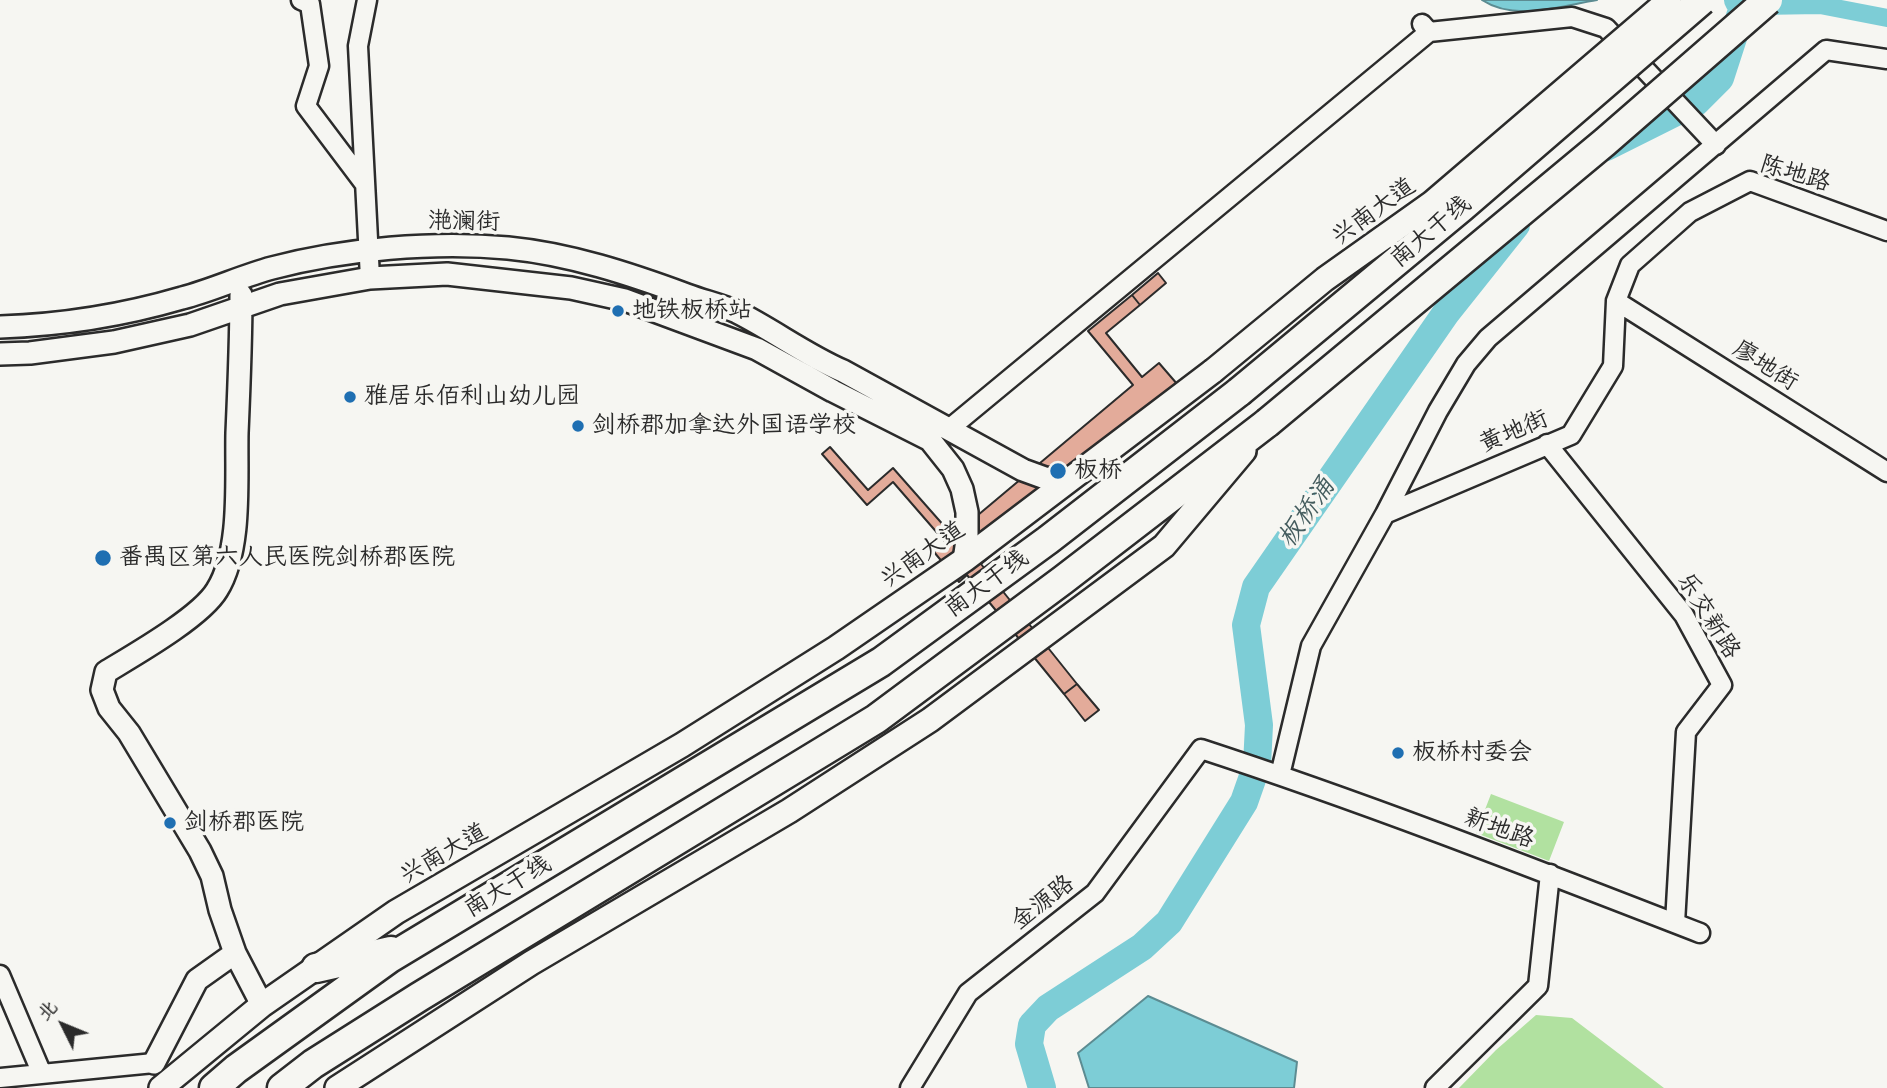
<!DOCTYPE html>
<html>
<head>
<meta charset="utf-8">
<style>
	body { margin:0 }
	#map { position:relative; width:1887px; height:1088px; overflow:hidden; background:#f6f6f2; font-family:"Shantell Sans","LXGW WenKai TC",sans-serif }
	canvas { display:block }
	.north { position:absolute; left:28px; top:990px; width:70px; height:70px; -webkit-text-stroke:5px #f6f6f2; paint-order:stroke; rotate:313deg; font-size:19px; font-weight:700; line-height:28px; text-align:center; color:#2b2b2b }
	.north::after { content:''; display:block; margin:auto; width:24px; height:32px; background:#2b2b2b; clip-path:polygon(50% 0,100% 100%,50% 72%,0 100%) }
</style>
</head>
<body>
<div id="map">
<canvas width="1887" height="1088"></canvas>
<div class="north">北</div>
</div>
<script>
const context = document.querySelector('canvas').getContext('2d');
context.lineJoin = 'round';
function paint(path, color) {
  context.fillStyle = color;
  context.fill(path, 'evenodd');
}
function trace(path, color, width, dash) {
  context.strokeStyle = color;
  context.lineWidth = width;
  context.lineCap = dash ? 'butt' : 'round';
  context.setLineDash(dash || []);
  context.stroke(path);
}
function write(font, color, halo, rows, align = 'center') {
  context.font = font + ' "Shantell Sans","LXGW WenKai TC",sans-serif';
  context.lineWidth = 7;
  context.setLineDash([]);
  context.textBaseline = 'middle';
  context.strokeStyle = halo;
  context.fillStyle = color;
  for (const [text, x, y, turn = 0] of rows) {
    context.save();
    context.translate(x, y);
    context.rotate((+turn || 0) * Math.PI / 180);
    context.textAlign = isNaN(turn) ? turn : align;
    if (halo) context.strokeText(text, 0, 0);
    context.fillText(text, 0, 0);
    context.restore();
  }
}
paint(new Path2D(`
	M1491 794 1564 822 1549 861 1476 833Z
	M1536 1015 1572 1018 1664 1088H1459L1496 1050Z`), '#b1e1a0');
const water = new Path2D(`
	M1482 0H1597C1560 6 1515 22 1482 0Z
	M1148 996 1297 1062 1294 1088H1089L1078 1053Z`);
paint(water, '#7dcdd6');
trace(water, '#5c8c92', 2);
trace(new Path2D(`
	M1759 6 1820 5 1887 18`), '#7dcdd6', 18);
trace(new Path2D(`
	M1606 147 1696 102 1720 78 1743 7 1738 0
	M1042 1088 1029 1044 1032 1025 1048 1008 1142 947 1169 922 1244 802 1257 765 1259 725 1246 625 1256 587 1446 313 1516 225`), '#7dcdd6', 28);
const building = new Path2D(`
	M1158 273 1166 283 1140 305 1132 295Z
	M1132 295 1140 305 1106 333 1142 377 1159 363 1184 392 981 564 1077 684 1064 694 967 575 959 582 934 552 946 543 893 482 867 505 822 454 830 447 868 490 893 468 953 536 1133 385 1088 331Z
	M1077 684 1099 710 1085 721 1064 694Z`);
paint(building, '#e3ab9a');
trace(building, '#2b2b2b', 2);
const minor = new Path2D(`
	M301 0 310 4 319 66 306 106 364 183
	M367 0 358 46 370 278
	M1429 32 1572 17 1606 28 1716 145
	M1616 301 1887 472
	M949 429 1429 32 1422 24
	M1547 444 1684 615 1722 685 1686 732 1675 923
	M1385 514 1571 435 1613 366 1616 301 1630 265 1690 212 1750 181 1887 231
	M1280 775 1311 646 1385 514 1438 411 1466 364 1488 338 1826 50 1887 59
	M0 975 42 1074
	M0 1078 154 1063
	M910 1088 968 993 1095 893 1201 749C1369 804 1535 869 1700 933
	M1435 1088 1538 986 1550 874`);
const tertiary = new Path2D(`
	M0 327C61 325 124 315 182 298 213 290 242 276 272 268 344 249 435 241 508 248 570 254 630 274 687 295 703 301 721 305 737 312 773 330 806 355 843 371L1023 470 1045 478 1070 479
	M0 354 30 353 114 342 190 325 280 294 370 278 447 274 571 288 625 300 757 349 833 391 930 440 953 469 962 489 967 512V540L964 560
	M235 953 262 1005
	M154 1063 197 980 235 953 220 910 212 876 200 851 129 733 109 708 102 690 106 672C134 655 201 617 217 590 242 550 236 480 237 433 239 387 241 341 241 295`);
const secondary = new Path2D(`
	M161 1088 262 1005 396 912 682 745 836 648 964 560 1213 371
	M337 1088 531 963 789 811 930 720 1164 546 1244 451`);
const trunk = new Path2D(`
	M316 968 391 951
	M214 1088 236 1069 390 958 881 662 1048 540 1239 392
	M282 1088 313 1064 419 997 876 719 1063 580 1267 423`);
trace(minor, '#2b2b2b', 23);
trace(tertiary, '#2b2b2b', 26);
trace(secondary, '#2b2b2b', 28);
trace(trunk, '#2b2b2b', 33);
trace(minor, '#f6f6f2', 18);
trace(tertiary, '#f6f6f2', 21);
trace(secondary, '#f6f6f2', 23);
trace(trunk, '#f6f6f2', 28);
const secondaryBridge = new Path2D(`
	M1213 371 1325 279 1432 203 1669 0`);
const trunkBridge = new Path2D(`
	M1239 392 1462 207 1702 0
	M1267 423 1605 142 1768 0`);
trace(secondaryBridge, '#2b2b2b', 28, []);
trace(trunkBridge, '#2b2b2b', 33, []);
trace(secondaryBridge, '#f6f6f2', 23);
trace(trunkBridge, '#f6f6f2', 28);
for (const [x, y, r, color] of [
	[618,311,7,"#1f6fb2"],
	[350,397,7,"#1f6fb2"],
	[578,426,7,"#1f6fb2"],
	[1058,471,9,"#1f6fb2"],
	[103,558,9,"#1f6fb2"],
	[1398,753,7,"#1f6fb2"],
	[170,823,7,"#1f6fb2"]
]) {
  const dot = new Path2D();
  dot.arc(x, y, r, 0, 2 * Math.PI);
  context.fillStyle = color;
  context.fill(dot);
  trace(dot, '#f6f6f2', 2.5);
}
write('24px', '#2b2b2b', '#f6f6f2', [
	["陈地路",1795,174,17],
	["兴南大道",1374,212,-36],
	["滟澜街",464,222,1],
	["南大干线",1431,232,-40],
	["廖地街",1765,366,32],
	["黄地街",1514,432,-23],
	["兴南大道",923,555,-35],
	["南大干线",987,584,-36],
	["乐交新路",1708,616,58],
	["新地路",1499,829,20],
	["兴南大道",444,854,-30],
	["南大干线",508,887,-31],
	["金源路",1043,903,-38]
]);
write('24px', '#2b2b2b', '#f6f6f2', [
	["地铁板桥站",632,311],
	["雅居乐佰利山幼儿园",364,397],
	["剑桥郡加拿达外国语学校",592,426],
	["板桥",1074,471],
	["番禺区第六人民医院剑桥郡医院",119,558],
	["板桥村委会",1412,753],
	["剑桥郡医院",184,823]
], 'left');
write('italic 26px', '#445c5e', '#f6f6f2', [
	["板桥涌",1307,513,-55]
]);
</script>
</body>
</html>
